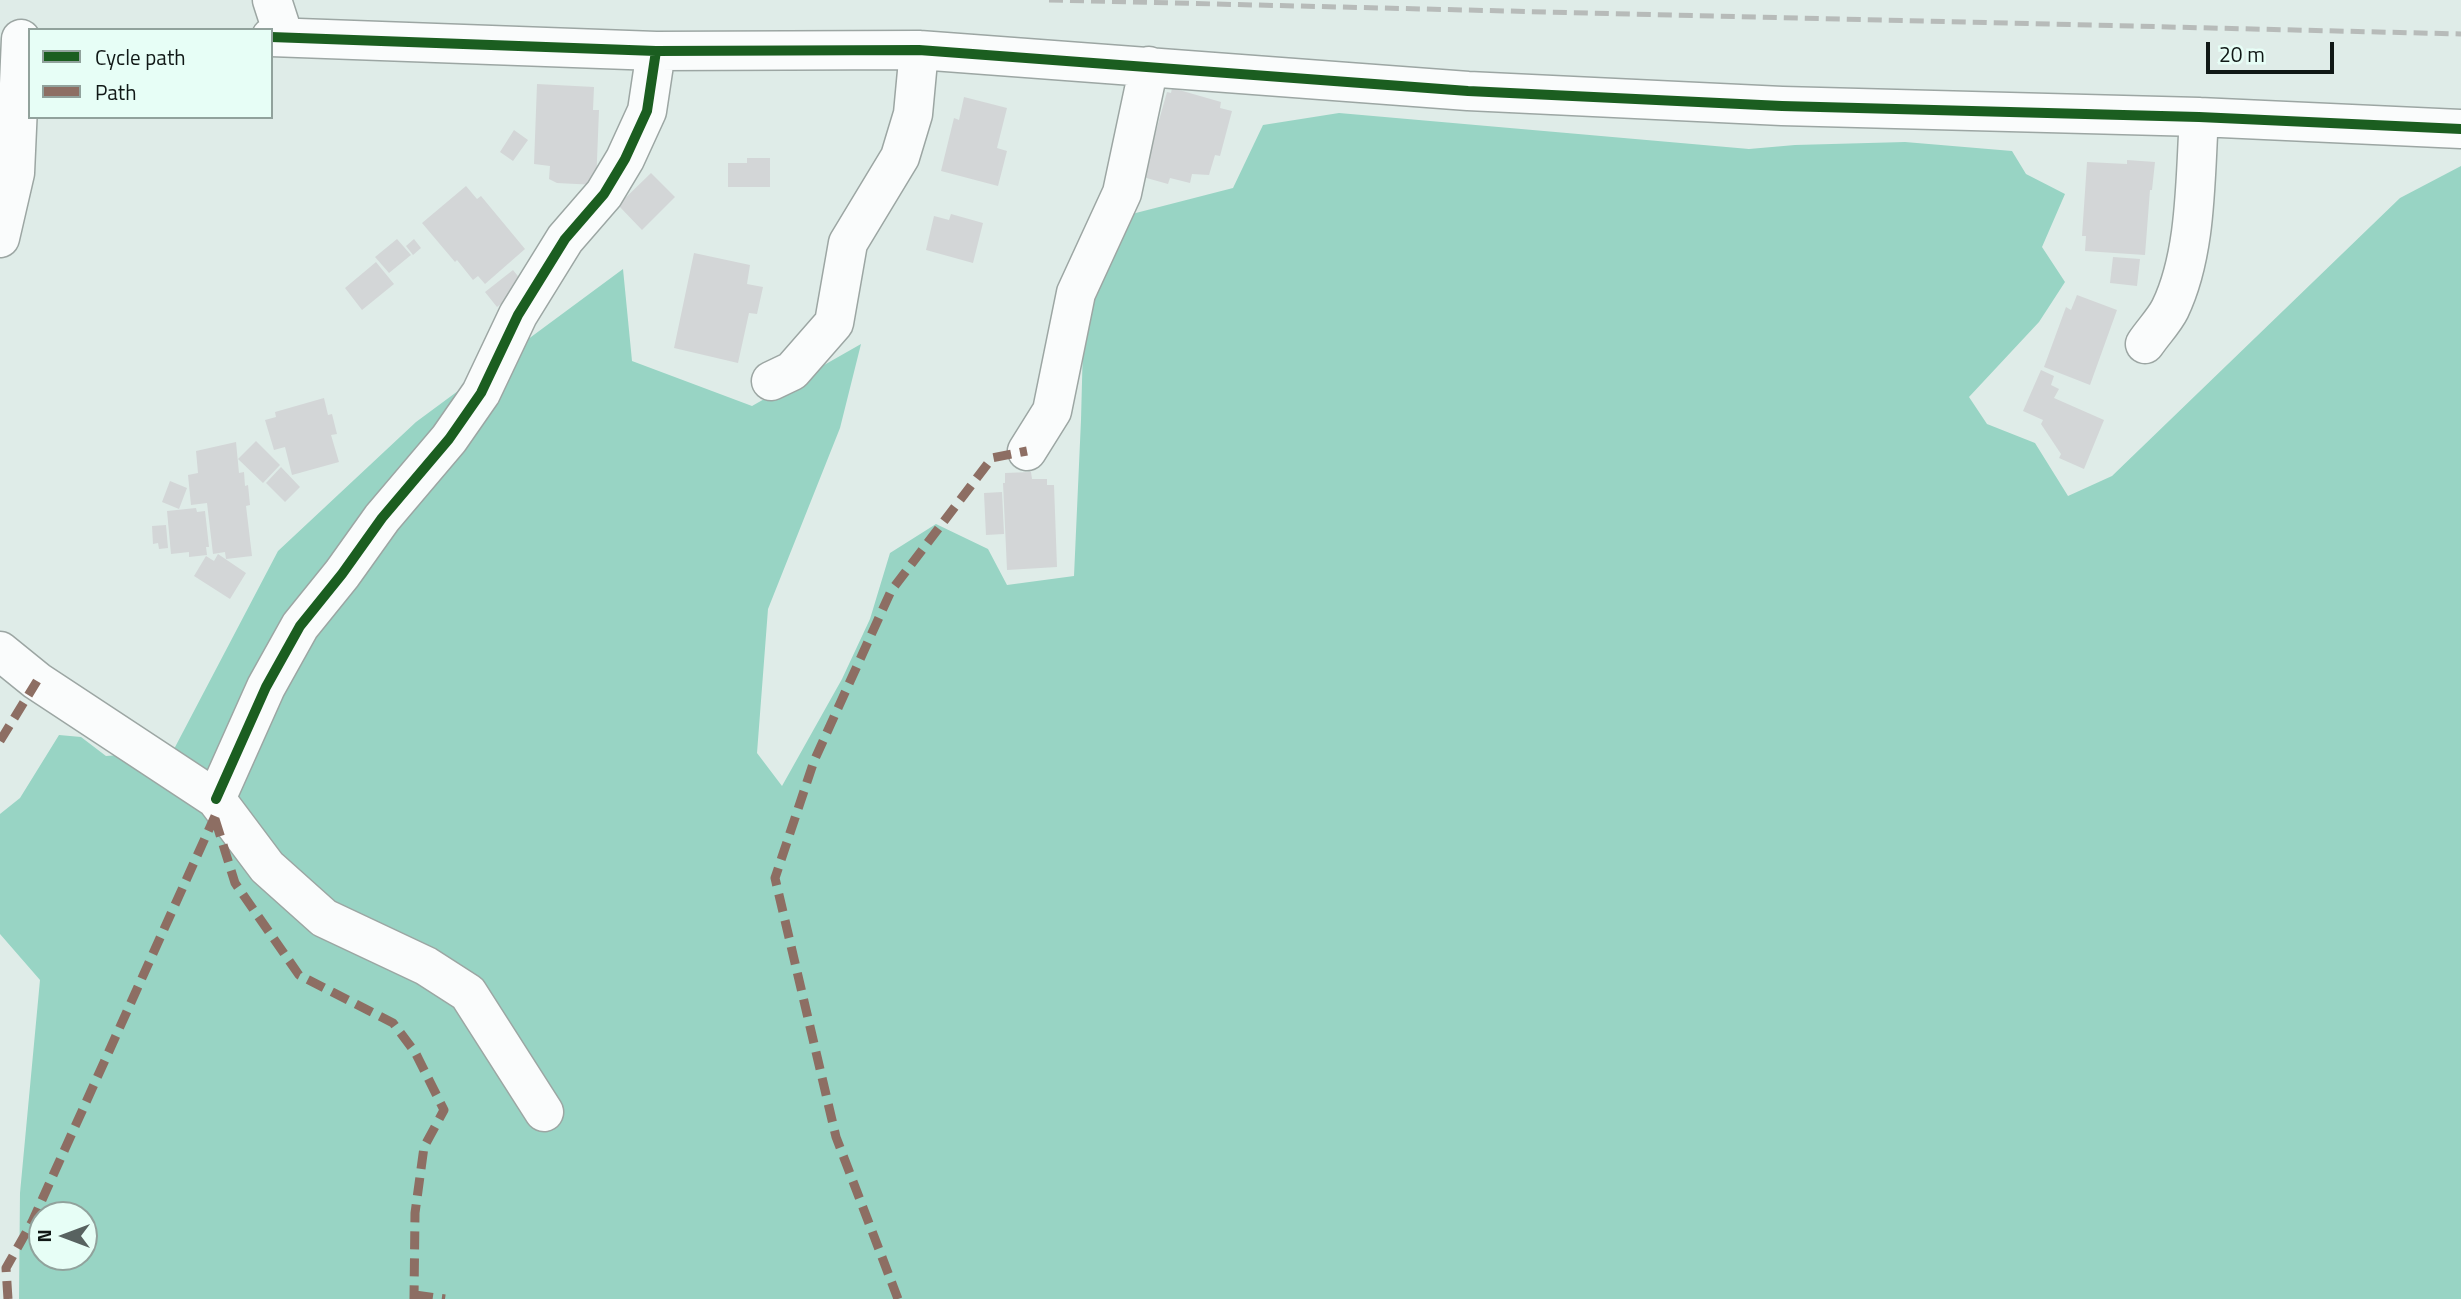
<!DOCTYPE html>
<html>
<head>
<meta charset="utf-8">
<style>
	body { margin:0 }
	#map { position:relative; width:2461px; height:1299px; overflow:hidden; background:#dfece8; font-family:"Titillium Web",sans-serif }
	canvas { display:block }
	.legend { position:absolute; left:28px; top:28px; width:245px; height:91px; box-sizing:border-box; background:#e7fef6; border:2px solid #91a29c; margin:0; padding:9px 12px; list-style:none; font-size:21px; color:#101816 }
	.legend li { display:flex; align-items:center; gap:14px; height:35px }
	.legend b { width:35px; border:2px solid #91a29c }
	.north { position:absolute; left:28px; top:1201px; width:70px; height:70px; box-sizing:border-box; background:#e7fef6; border:2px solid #91a29c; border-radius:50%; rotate:270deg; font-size:19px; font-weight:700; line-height:28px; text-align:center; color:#101816 }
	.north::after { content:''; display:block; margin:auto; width:24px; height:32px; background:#586260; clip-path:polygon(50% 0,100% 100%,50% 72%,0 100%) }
	.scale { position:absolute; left:2206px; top:42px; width:128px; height:32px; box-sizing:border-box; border:4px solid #101816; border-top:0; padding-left:9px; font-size:21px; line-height:24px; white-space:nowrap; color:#101816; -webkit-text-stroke:5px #e7fef6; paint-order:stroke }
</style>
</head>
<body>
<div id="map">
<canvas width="2461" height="1299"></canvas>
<ul class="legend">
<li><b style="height:9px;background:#1b5e20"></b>Cycle path</li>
<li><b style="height:9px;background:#8d6e63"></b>Path</li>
</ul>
<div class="north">N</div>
<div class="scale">20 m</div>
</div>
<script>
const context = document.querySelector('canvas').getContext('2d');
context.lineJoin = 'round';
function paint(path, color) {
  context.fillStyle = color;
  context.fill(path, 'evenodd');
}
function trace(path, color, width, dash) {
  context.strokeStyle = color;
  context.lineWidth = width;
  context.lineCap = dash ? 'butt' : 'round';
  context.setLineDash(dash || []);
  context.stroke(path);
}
paint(new Path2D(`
	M1339 113 1749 149 1795 145 1905 142 2012 151 2026 174 2065 194 2042 247 2065 282 2039 322 1969 397 1987 424 2035 443 2068 496 2112 476 2400 198 2461 166V1299H19L20 1193 40 980 0 934V814L20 798 59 735 81 737 106 756 173 751 278 551 416 422 623 269 632 361 752 406 861 344 840 428 768 609 757 753 782 786 842 679 870 619 890 553 936 524 988 549 1007 585 1074 576 1081 420 1084 306 1128 215 1233 188 1263 125ZM42 1215H84V1257H42Z`), '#98d4c4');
paint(new Path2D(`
	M537 84 594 87 593 110H599L596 185 557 183 549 179 550 166 534 164Z
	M1172 88 1221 102 1220 108 1232 111 1220 156 1215 155 1209 175 1192 174 1190 183 1170 178 1168 184 1143 177 1167 92 1171 93Z
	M964 97 1007 108 997 148 1007 151 998 186 941 171 954 118 959 120Z
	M514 130 528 140 513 161 500 152Z
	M747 158H770V187H728V163H747Z
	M2127 160 2155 162 2152 190H2150L2145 255 2085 251 2086 236H2082L2087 162 2127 164Z
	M651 173 675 197 642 230 618 205Z
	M466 186 477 199 481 196 525 249 485 284 478 276 473 280 457 260 455 262 422 223Z
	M951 214 983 223 973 263 926 250 934 216 949 220Z
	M397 239 411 255 389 273 375 257Z
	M414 239 421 248 413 255 406 246Z
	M694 253 750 265 747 284 763 287 757 314 749 313 738 363 674 348Z
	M2113 257 2140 259 2137 286 2110 283Z
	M376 262 394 284 362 310 345 288Z
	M513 270 525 285 497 307 485 292Z
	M2077 295 2117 310 2090 385 2044 367 2066 307 2071 310Z
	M2041 370 2054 376 2051 385 2059 389 2054 398 2104 420 2084 469 2059 458 2061 454 2041 424 2043 420 2023 411Z
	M324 398 328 415 332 414 337 434 331 435 339 462 292 475 285 447 274 450 265 420 276 417 275 412Z
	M256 441 280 465 263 483 238 459Z
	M236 442 239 473 244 472 245 486 248 485 250 505 246 506 252 556 226 559 225 552 213 554 207 503 191 505 188 475 198 473 196 451Z
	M281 467 300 487 285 502 266 483Z
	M1031 472 1032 479H1047V485H1054L1057 567 1007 570 1003 483H1005V473Z
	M170 481 187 488 179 509 162 502Z
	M1002 492 1004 534 986 535 984 493Z
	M196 508 197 512 205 511 209 547H206L207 555 189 557V552L171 554 167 511Z
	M166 525 168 548 159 549 158 543 153 544 152 526Z
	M218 554 246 573 230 599 194 576 206 556 214 561Z`), '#d3d6d7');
const minor = new Path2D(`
	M272 0 284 37
	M271 37 656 51 919 50 1468 91 1782 106 2199 117 2461 129
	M0 238 15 173 21 39
	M2145 344C2153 332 2164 321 2170 309 2197 253 2195 178 2199 117
	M771 381 792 371 834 323 848 243 900 157 913 114 919 50
	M1027 451 1052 411 1076 293 1122 193 1149 66
	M0 651 37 681 216 799 267 867 324 918 426 966 468 993 544 1112
	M216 799 266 687 300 626 342 574 382 518 449 439 481 393 518 315 565 239 604 194 625 159 647 111 656 51`);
trace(minor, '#9ca6a3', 41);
trace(minor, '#fafcfc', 38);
trace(new Path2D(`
	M1049 0 2461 34`), '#b7bbb9', 5, [14, 7]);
trace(new Path2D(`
	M0 741 37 681
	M215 819 235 883 299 975 393 1023 415 1052 444 1110 424 1147 415 1213 414 1299
	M415 1295 445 1299
	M8 1299 6 1268 32 1222 215 816
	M898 1299 836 1137 775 878 814 761 891 591 992 458 1027 451`), '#8d6e63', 9, [18, 9]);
trace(new Path2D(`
	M271 37 656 51 919 50 1468 91 1782 106 2199 117 2461 129
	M216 799 266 687 300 626 342 574 382 518 449 439 481 393 518 315 565 239 604 194 625 159 647 111 656 51`), '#1b5e20', 10);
</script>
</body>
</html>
